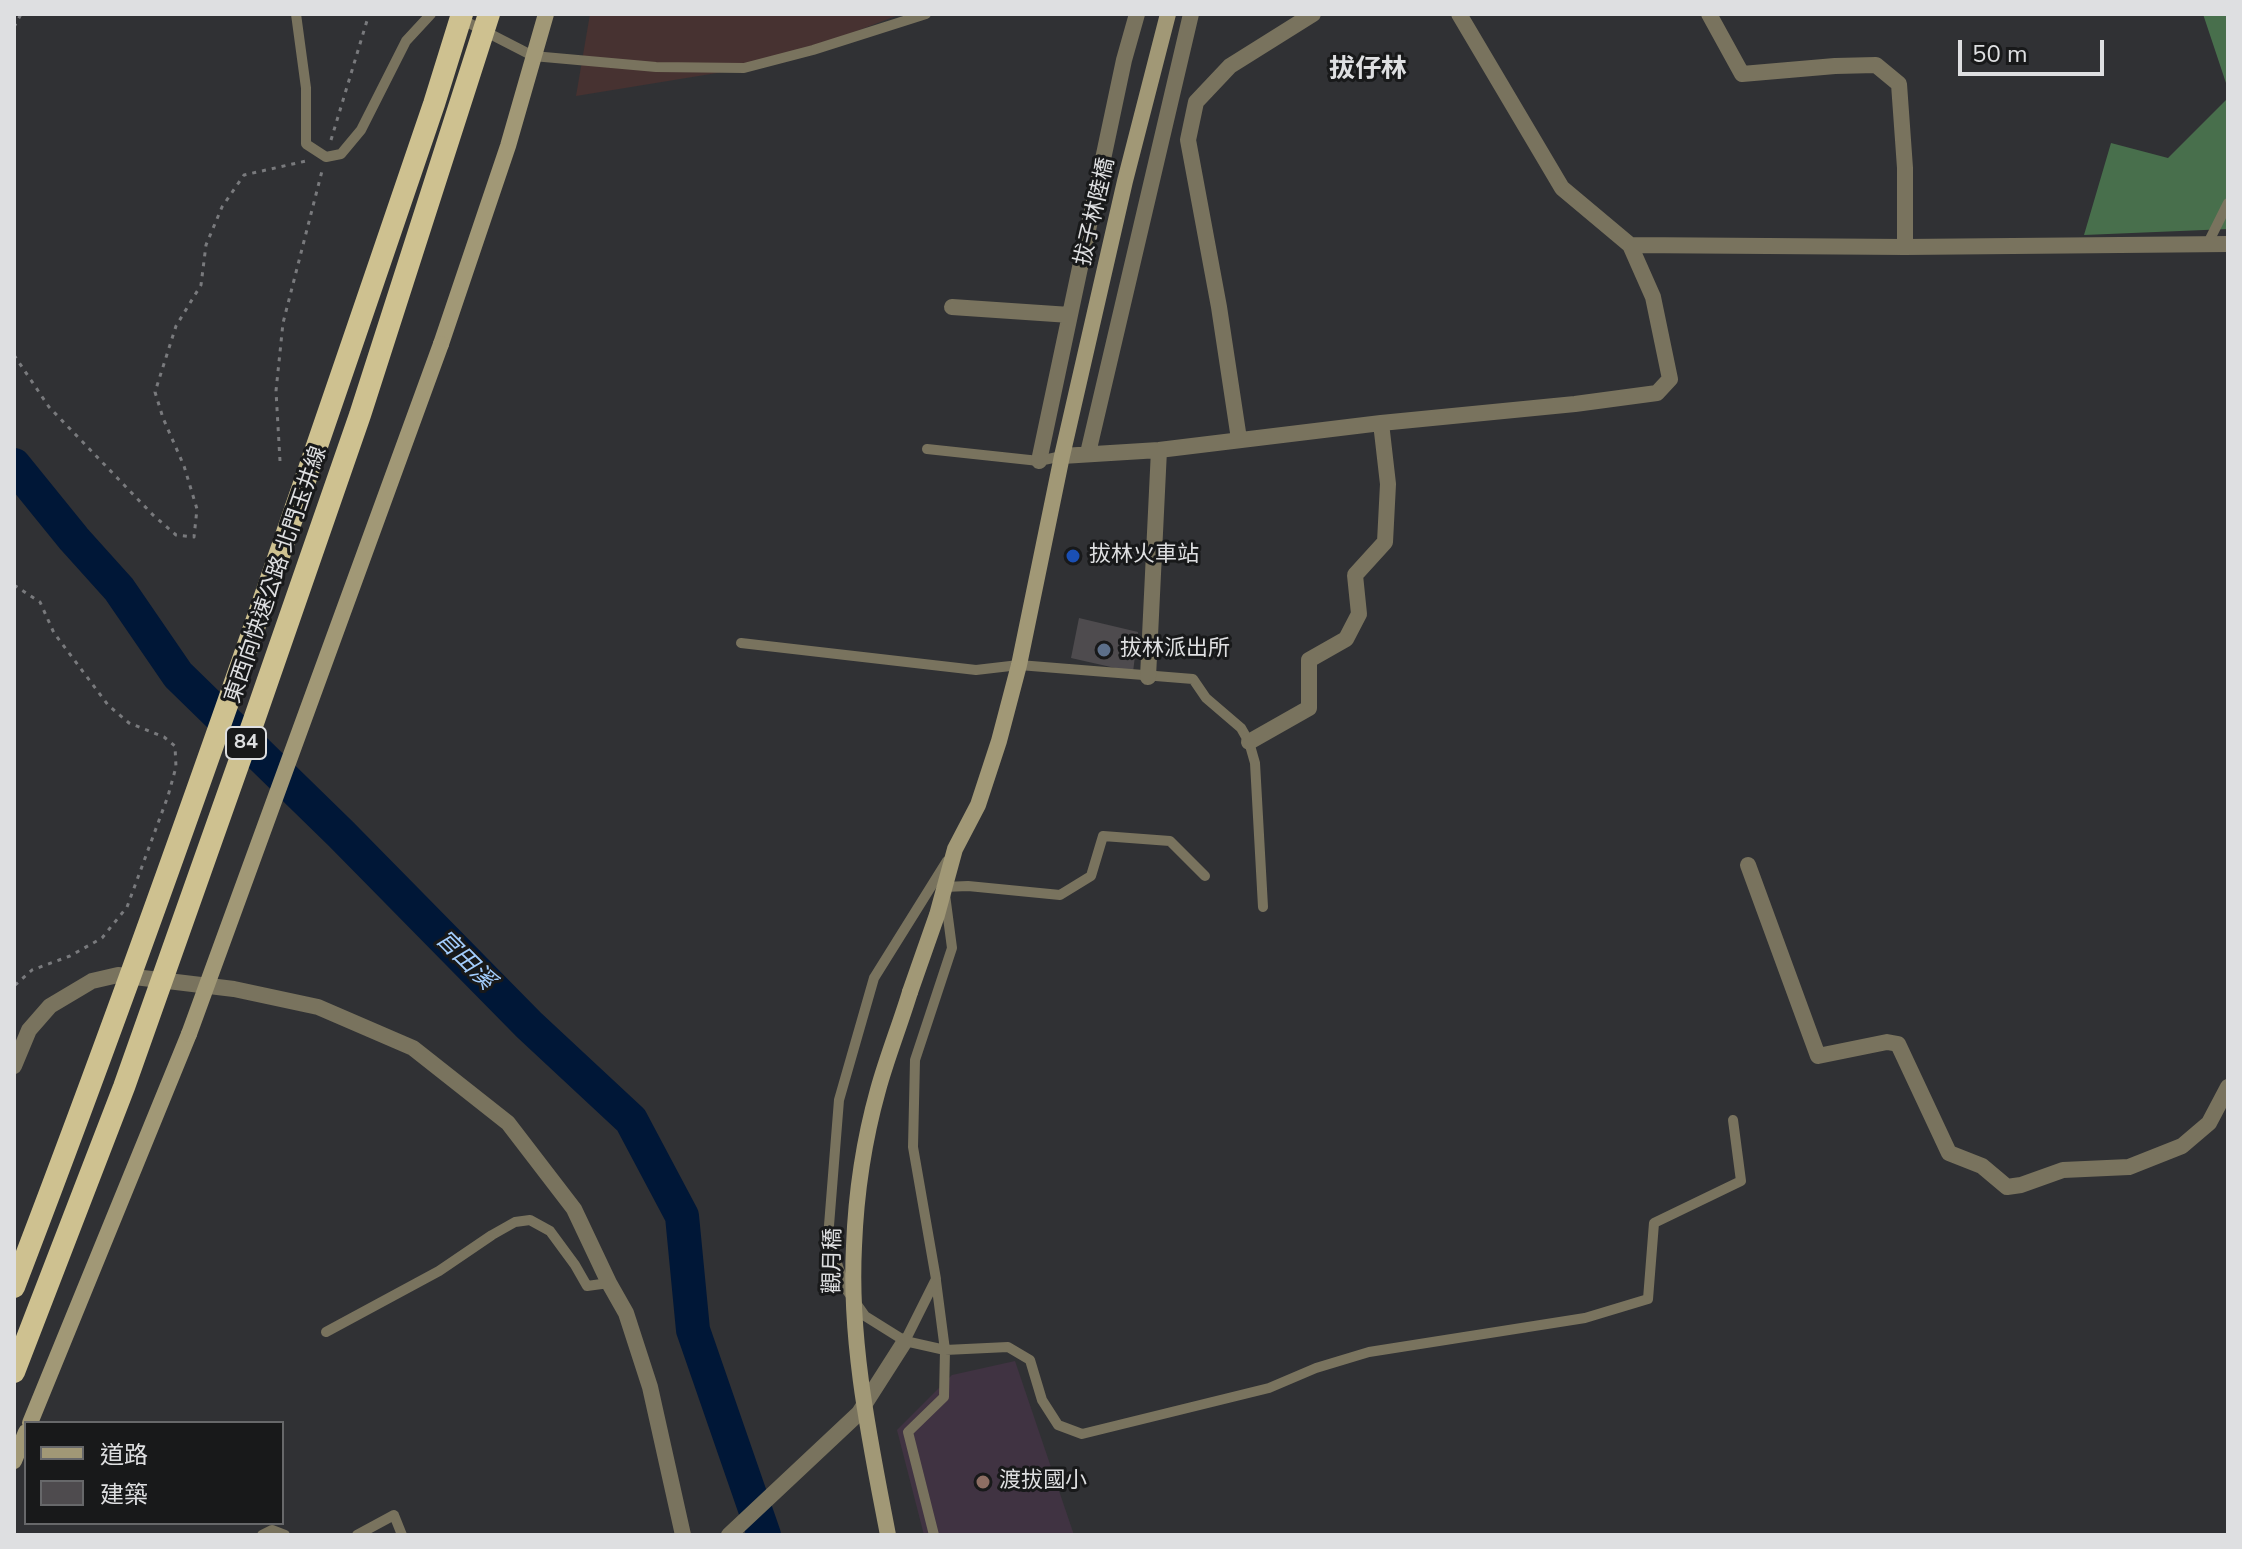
<!DOCTYPE html>
<html>
<head>
<meta charset="utf-8">
<style>
	body { margin:0 }
	#map { position:relative; width:2242px; height:1549px; overflow:hidden; background:#303134; font-family:"Nunito Sans","Noto Sans TC",sans-serif }
	canvas { display:block }
	.frame { position:absolute; inset:0; border:16px solid #dedfe1; pointer-events:none }
	.legend { position:absolute; left:24px; top:1421px; width:260px; height:104px; box-sizing:border-box; background:#18191a; border:2px solid #67686a; margin:0; padding:10px 14px; list-style:none; font-size:24px; color:#dedfe1 }
	.legend li { display:flex; align-items:center; gap:16px; height:40px }
	.legend b { width:40px; border:2px solid #67686a }
	.scale { position:absolute; left:1958px; top:40px; width:146px; height:36px; box-sizing:border-box; border:4px solid #dedfe1; border-top:0; padding-left:10px; font-size:24px; line-height:28px; white-space:nowrap; color:#dedfe1; -webkit-text-stroke:6px #18191a; paint-order:stroke }
</style>
</head>
<body>
<div id="map">
<canvas width="2242" height="1549"></canvas>
<div class="frame"></div>
<ul class="legend">
<li><b style="height:10px;background:#a19876"></b>道路</li>
<li><b style="height:22px;background:#4e4b4e"></b>建築</li>
</ul>
<div class="scale">50 m</div>
</div>
<script>
const context = document.querySelector('canvas').getContext('2d');
context.lineJoin = 'round';
function paint(path, color) {
  context.fillStyle = color;
  context.fill(path, 'evenodd');
}
function trace(path, color, width, dash) {
  context.strokeStyle = color;
  context.lineWidth = width;
  context.lineCap = dash ? 'butt' : 'round';
  context.setLineDash(dash || []);
  context.stroke(path);
}
function write(font, color, halo, rows, align = 'center') {
  context.font = font + ' "Nunito Sans","Noto Sans TC",sans-serif';
  context.lineWidth = 6;
  context.setLineDash([]);
  context.textBaseline = 'middle';
  context.strokeStyle = halo;
  context.fillStyle = color;
  for (const [text, x, y, turn = 0] of rows) {
    context.save();
    context.translate(x, y);
    context.rotate((+turn || 0) * Math.PI / 180);
    context.textAlign = isNaN(turn) ? turn : align;
    if (halo) context.strokeText(text, 0, 0);
    context.fillText(text, 0, 0);
    context.restore();
  }
}
paint(new Path2D(`
	M590 14H901L772 64 576 96Z`), '#473231');
paint(new Path2D(`
	M1015 1361 1074 1535H924L897 1430 952 1375Z`), '#403342');
paint(new Path2D(`
	M2203 14H2228V89Z
	M2228 98V229L2084 235 2111 143 2168 158Z`), '#486f4c');
trace(new Path2D(`
	M14 465 74 539 119 589 178 675 341 834 529 1025 631 1120 682 1216 693 1330 764 1535`), '#001737', 34);
paint(new Path2D(`
	M1079 618 1138 632 1133 672 1071 658Z`), '#4e4b4e');
trace(new Path2D(`
	M14 27 21 14
	M331 140 369 14
	M14 355 49 407 153 515 176 535 194 537 197 509 184 466 163 418 155 392 176 326 201 285 206 245 222 207 244 175 306 161
	M280 461 276 391 283 323 322 171
	M14 585 40 602 54 633 108 705 129 723 164 737 175 746 176 767 168 796 127 907 102 938 70 956 32 970 14 986`), '#797a7d', 3, [4, 6]);
trace(new Path2D(`
	M296 14 306 88V144L326 157 341 154 361 130 406 41 431 14
	M461 19 533 56 656 67 744 68 813 50 926 14
	M2207 245 2228 203
	M927 449 1039 461 1062 456
	M741 643 976 670 1019 665 1193 679 1206 698 1241 728 1249 742 1255 763 1263 907
	M947 861 874 978 839 1100 828 1238 846 1289 865 1316 905 1341 945 1350 1008 1347 1030 1360 1042 1400 1058 1425 1082 1434 1269 1388 1316 1368 1369 1352 1585 1318 1648 1299 1654 1223 1741 1181 1733 1120
	M326 1332 439 1271 492 1235 515 1222 530 1220 550 1231 575 1265 587 1286 609 1283
	M905 1341 936 1279 913 1147 915 1060 952 948 944 887 968 886 1060 895 1091 876 1103 836 1170 841 1205 876
	M262 1535 272 1530 285 1535
	M357 1535 394 1515 402 1535
	M934 1535 908 1432 944 1397 945 1350 936 1281`), '#79735e', 10);
trace(new Path2D(`
	M1709 14 1742 74 1835 66 1876 65 1899 84 1905 168V247
	M1630 245 1905 247 2228 244
	M952 307 1070 315
	M1239 439 1219 307 1188 140 1196 102 1230 66 1313 14
	M1088 453 1191 14
	M1062 456 1159 450 1381 423 1575 404 1657 393 1670 379 1653 297 1630 245 1562 188 1459 14
	M1039 461 1124 60 1137 14
	M1148 677 1159 450
	M1249 742 1309 708V660L1346 639 1359 614 1355 575 1385 542 1388 484 1381 423
	M1748 865 1818 1056 1887 1042 1898 1044 1949 1153 1982 1166 2007 1187 2021 1185 2063 1170 2129 1167 2182 1146 2209 1123 2228 1087
	M14 1066 29 1030 50 1006 92 981 118 975 234 989 318 1007 413 1048 508 1123 574 1209 609 1283 626 1313 650 1387 683 1535`), '#79735e', 16);
trace(new Path2D(`
	M729 1535 859 1413 905 1341`), '#79735e', 16);
trace(new Path2D(`
	M441 344 508 146 546 14
	M910 992 937 915 955 849 978 805 999 741 1019 665 1062 456 1125 181 1168 14
	M30 1423 189 1034
	M14 1461 26 1432`), '#a19876', 16);
trace(new Path2D(`
	M189 1034 441 344
	M888 1535C870 1441 849 1343 854 1246 856 1195 864 1140 878 1090 887 1057 900 1025 910 992`), '#a19876', 16);
trace(new Path2D(`
	M14 1287C164 897 299 500 434 104L462 14
	M14 1372 124 1087 253 723 360 415 489 14`), '#cec190', 22);
for (const [x, y, r, color] of [
	[1073,556,8,"#1a4fb4"],
	[1104,650,8,"#5c6f8a"],
	[983,1482,8,"#8d6e63"]
]) {
  const dot = new Path2D();
  dot.arc(x, y, r, 0, 2 * Math.PI);
  context.fillStyle = color;
  context.fill(dot);
  trace(dot, '#18191a', 3);
}
for (const [x, y, w] of [
	[246,743,40]
]) {
  const box = new Path2D();
  box.roundRect(x - w / 2, y - 16, w, 32, 6);
  context.fillStyle = '#18191a';
  context.fill(box);
  trace(box, '#dedfe1', 2);
}
write('bold 20px', '#dedfe1', null, [
	["84",246,743]
]);
write('22px', '#dedfe1', '#18191a', [
	["拔子林陸橋",1096,212,-77],
	["東西向快速公路 北門玉井線",277,575,-71],
	["觀月穚",834,1261,-89]
]);
write('22px', '#dedfe1', '#18191a', [
	["拔林火車站",1089,556],
	["拔林派出所",1120,650],
	["渡拔國小",999,1482]
], 'left');
write('italic 24px', '#a3cdfd', '#18191a', [
	["官田溪",464,961,45]
]);
write('bold 26px', '#dedfe1', '#18191a', [
	["拔仔林",1368,71]
]);
</script>
</body>
</html>
